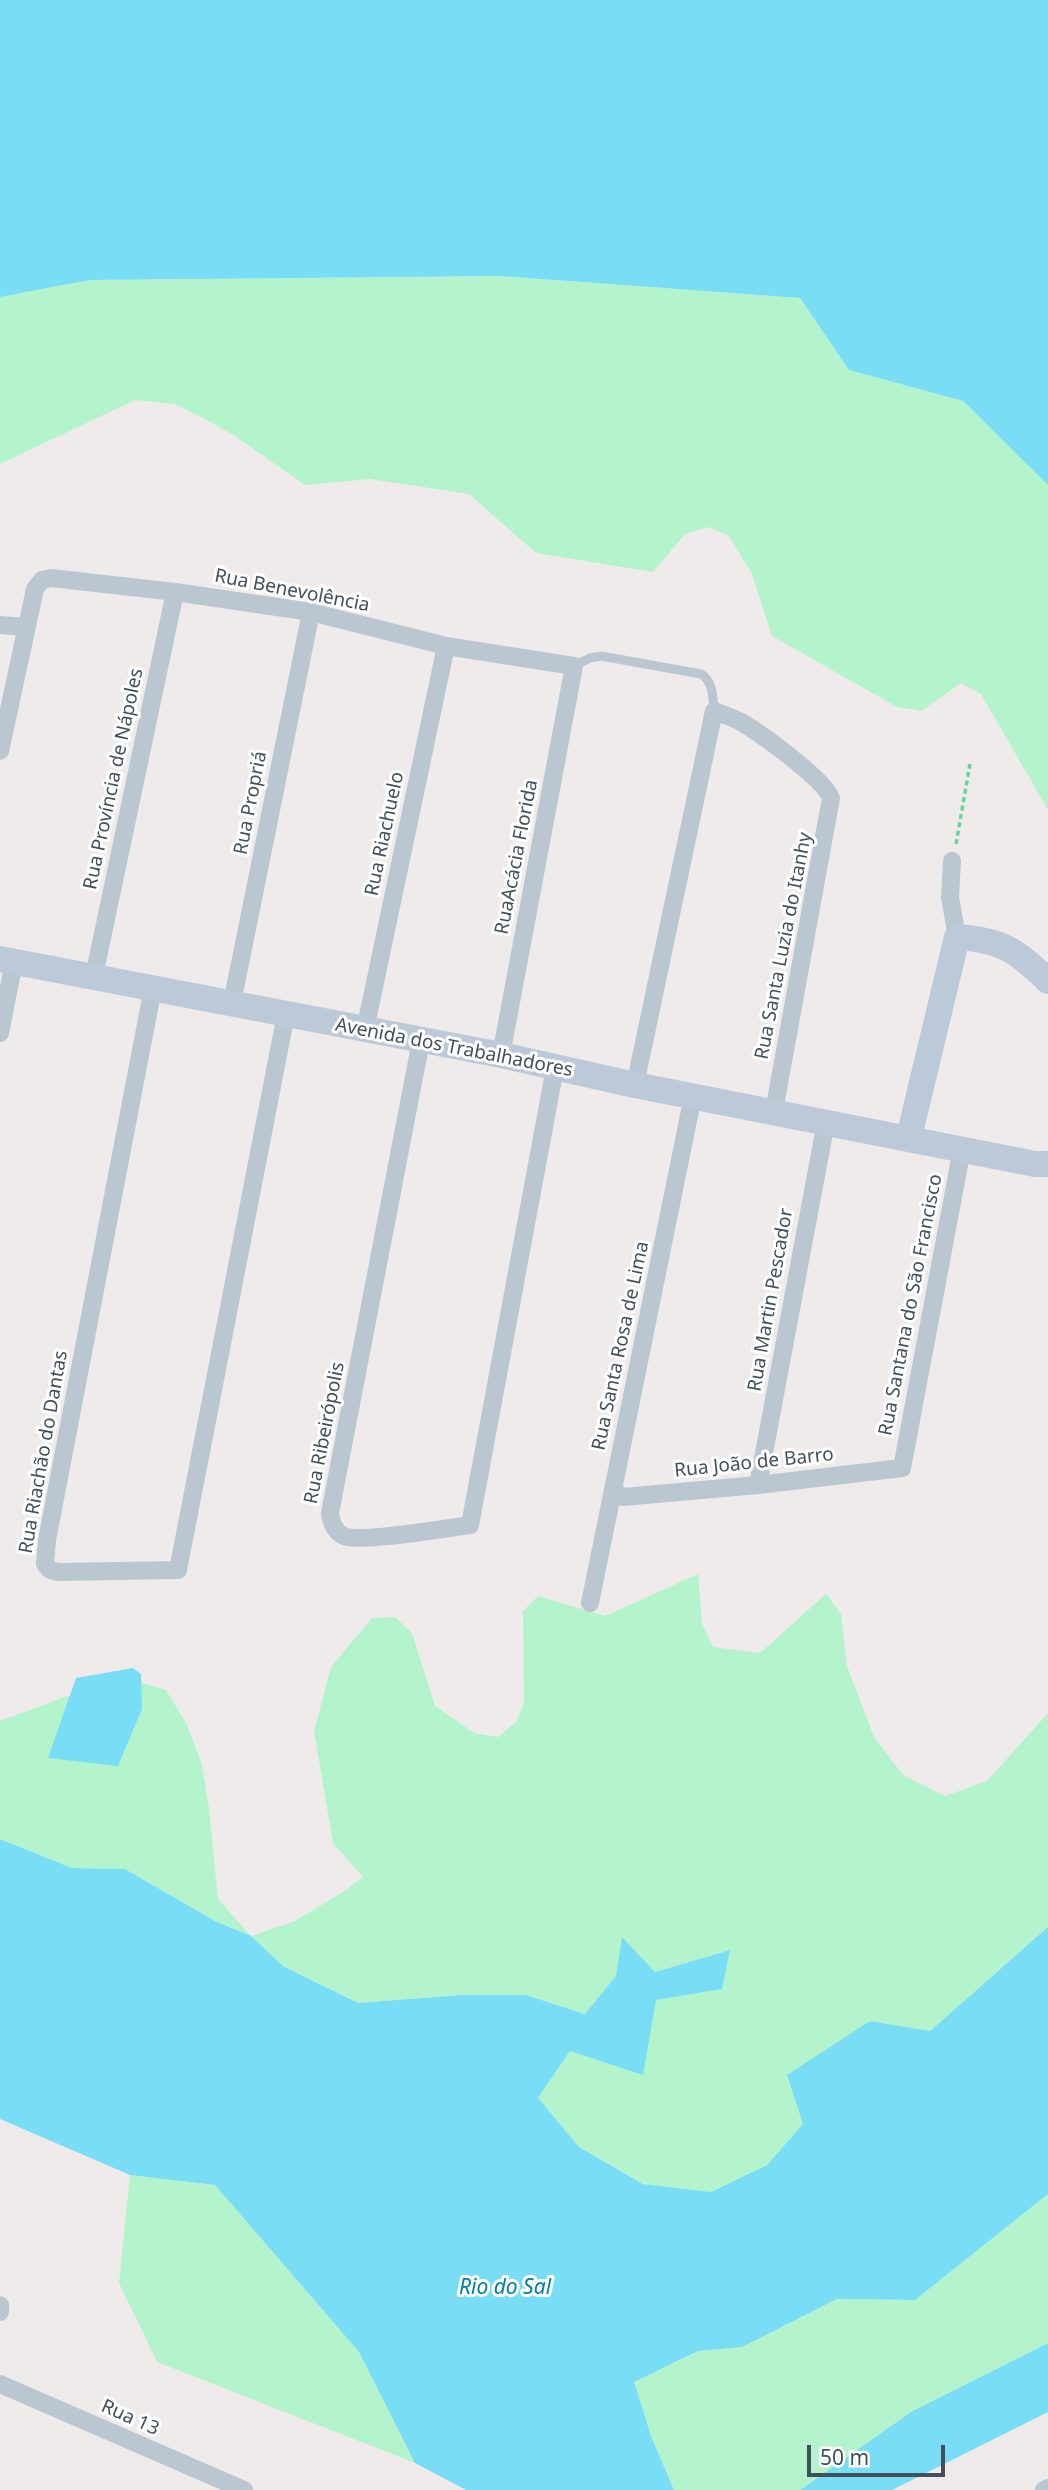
<!DOCTYPE html>
<html>
<head>
<meta charset="utf-8">
<style>
	body { margin:0 }
	#map { position:relative; width:1048px; height:2490px; overflow:hidden; background:#efebeb; font-family:"Noto Sans",sans-serif }
	canvas { display:block }
	.scale { position:absolute; left:807px; top:2445px; width:138px; height:32px; box-sizing:border-box; border:4px solid #42505b; border-top:0; padding-left:9px; font-size:21px; line-height:24px; white-space:nowrap; color:#42505b; -webkit-text-stroke:5px #fff; paint-order:stroke }
</style>
</head>
<body>
<div id="map">
<canvas width="1048" height="2490"></canvas>
<div class="scale">50 m</div>
</div>
<script>
const context = document.querySelector('canvas').getContext('2d');
context.lineJoin = 'round';
function paint(path, color) {
  context.fillStyle = color;
  context.fill(path, 'evenodd');
}
function trace(path, color, width, dash) {
  context.strokeStyle = color;
  context.lineWidth = width;
  context.lineCap = dash ? 'butt' : 'round';
  context.setLineDash(dash || []);
  context.stroke(path);
}
function write(font, color, halo, rows, align = 'center') {
  context.font = font + ' "Noto Sans",sans-serif';
  context.lineWidth = 6;
  context.setLineDash([]);
  context.textBaseline = 'middle';
  context.strokeStyle = halo;
  context.fillStyle = color;
  for (const [text, x, y, turn = 0] of rows) {
    context.save();
    context.translate(x, y);
    context.rotate((+turn || 0) * Math.PI / 180);
    context.textAlign = isNaN(turn) ? turn : align;
    if (halo) context.strokeText(text, 0, 0);
    context.fillText(text, 0, 0);
    context.restore();
  }
}
paint(new Path2D(`
	M500 276 800 298 849 370 963 401 1048 485V810L981 694 961 683 921 711 897 707 772 636 752 574 729 536 709 527 685 534 653 572 536 553 469 494 370 479 305 485 232 434 201 417 175 404 135 400 0 464V297L90 280Z
	M698 1574 702 1624 713 1647 760 1653 826 1594 841 1614 847 1666 874 1737 903 1775 945 1796 987 1781 1048 1713V1927L930 2031 870 2021 803 2124 767 2165 711 2192 644 2184 579 2147 538 2098 570 2051 656 2000 722 1989 729 1950 655 1972 622 1938 616 1976 586 2014 526 1995H461L358 2003 283 1966 251 1936 215 1921 125 1869 72 1868 0 1839V1721L108 1681 125 1678 166 1690 187 1725 202 1765 209 1808 218 1899 251 1936 295 1921 346 1890 363 1877 333 1843 314 1731 331 1667 372 1618 395 1617 412 1633 435 1706 474 1733 498 1737 516 1722 524 1703 523 1611 538 1596 605 1616Z
	M130 2175 215 2185 359 2352 415 2463 157 2362 119 2283Z
	M1048 2194V2343L911 2412 800 2490H674L651 2436 633 2382 698 2351 742 2347 837 2299 915 2300Z`), '#b3f4cc');
paint(new Path2D(`
	M0 0H1048V485L963 401 849 370 800 298 500 276 90 280 0 297Z
	M133 1668 141 1674 142 1709 118 1766 48 1758 76 1678Z
	M0 1839 72 1868 125 1869 215 1921 251 1936 283 1966 358 2003 461 1995H526L585 2014 616 1976 622 1937 655 1972 730 1950 722 1989 656 2000 643 2075 570 2051 538 2098 579 2147 643 2184 711 2192 767 2165 803 2124 787 2075 870 2021 930 2031 1048 1927V2194L915 2300 837 2299 742 2347 698 2351 634 2382 651 2436 674 2490H466L415 2463 359 2352 215 2185 130 2175 0 2119Z
	M1048 2343V2412L892 2490H800L911 2412Z`), '#7addf6');
trace(new Path2D(`
	M956 844 970 764`), '#67d59e', 3.5, [5, 3.5]);
trace(new Path2D(`
	M574 666 590 658 601 656 701 674C713 681 713 697 714 711`), '#bac7d1', 9);
trace(new Path2D(`
	M0 625 26 627
	M0 751 35 589 42 580 51 578 175 592 311 612 446 646 574 666 501 1055
	M952 861 950 897 957 937
	M94 976 175 592
	M153 988 47 1540 45 1564 50 1570 58 1572 178 1570 286 1014
	M232 1003 311 612
	M365 1030 446 646
	M0 1033 14 962
	M421 1041 330 1513C331 1522 335 1532 344 1536 360 1543 447 1528 470 1525L555 1068
	M635 1085 714 711C722 714 731 717 739 721 759 732 824 779 831 798L774 1111
	M758 1485 826 1122
	M613 1490 623 1497 758 1485 902 1468 962 1149
	M590 1603 693 1096
	M0 2305V2312
	M0 2384 244 2490
	M1044 2490 1048 2488`), '#bac7d1', 18);
trace(new Path2D(`
	M0 959 501 1055 635 1085 1035 1164H1048
	M909 1137 957 937C1002 940 1016 950 1048 981`), '#bbc9d8', 26);
write('19px', '#42505b', '#fff', [
	["Rua Benevolência",292,591,11],
	["Rua Província de Nápoles",114,779,-78],
	["Rua Propriá",251,803,-79],
	["Rua Riachuelo",385,834,-78],
	["RuaAcácia Florida",517,857,-79],
	["Rua Santa Luzia do Itanhy",784,946,-79],
	["Avenida dos Trabalhadores",454,1048,11],
	["Rua Martin Pescador",771,1300,-80],
	["Rua Santana do São Francisco",911,1305,-79],
	["Rua Santa Rosa de Lima",621,1346,-78],
	["Rua Ribeirópolis",325,1433,-79],
	["Rua Riachão do Dantas",44,1452,-80],
	["Rua João de Barro",754,1463,-6],
	["Rua 13",130,2418,24]
]);
write('italic 21px', '#0280a1', '#fff', [
	["Rio do Sal",505,2288]
]);
</script>
</body>
</html>
